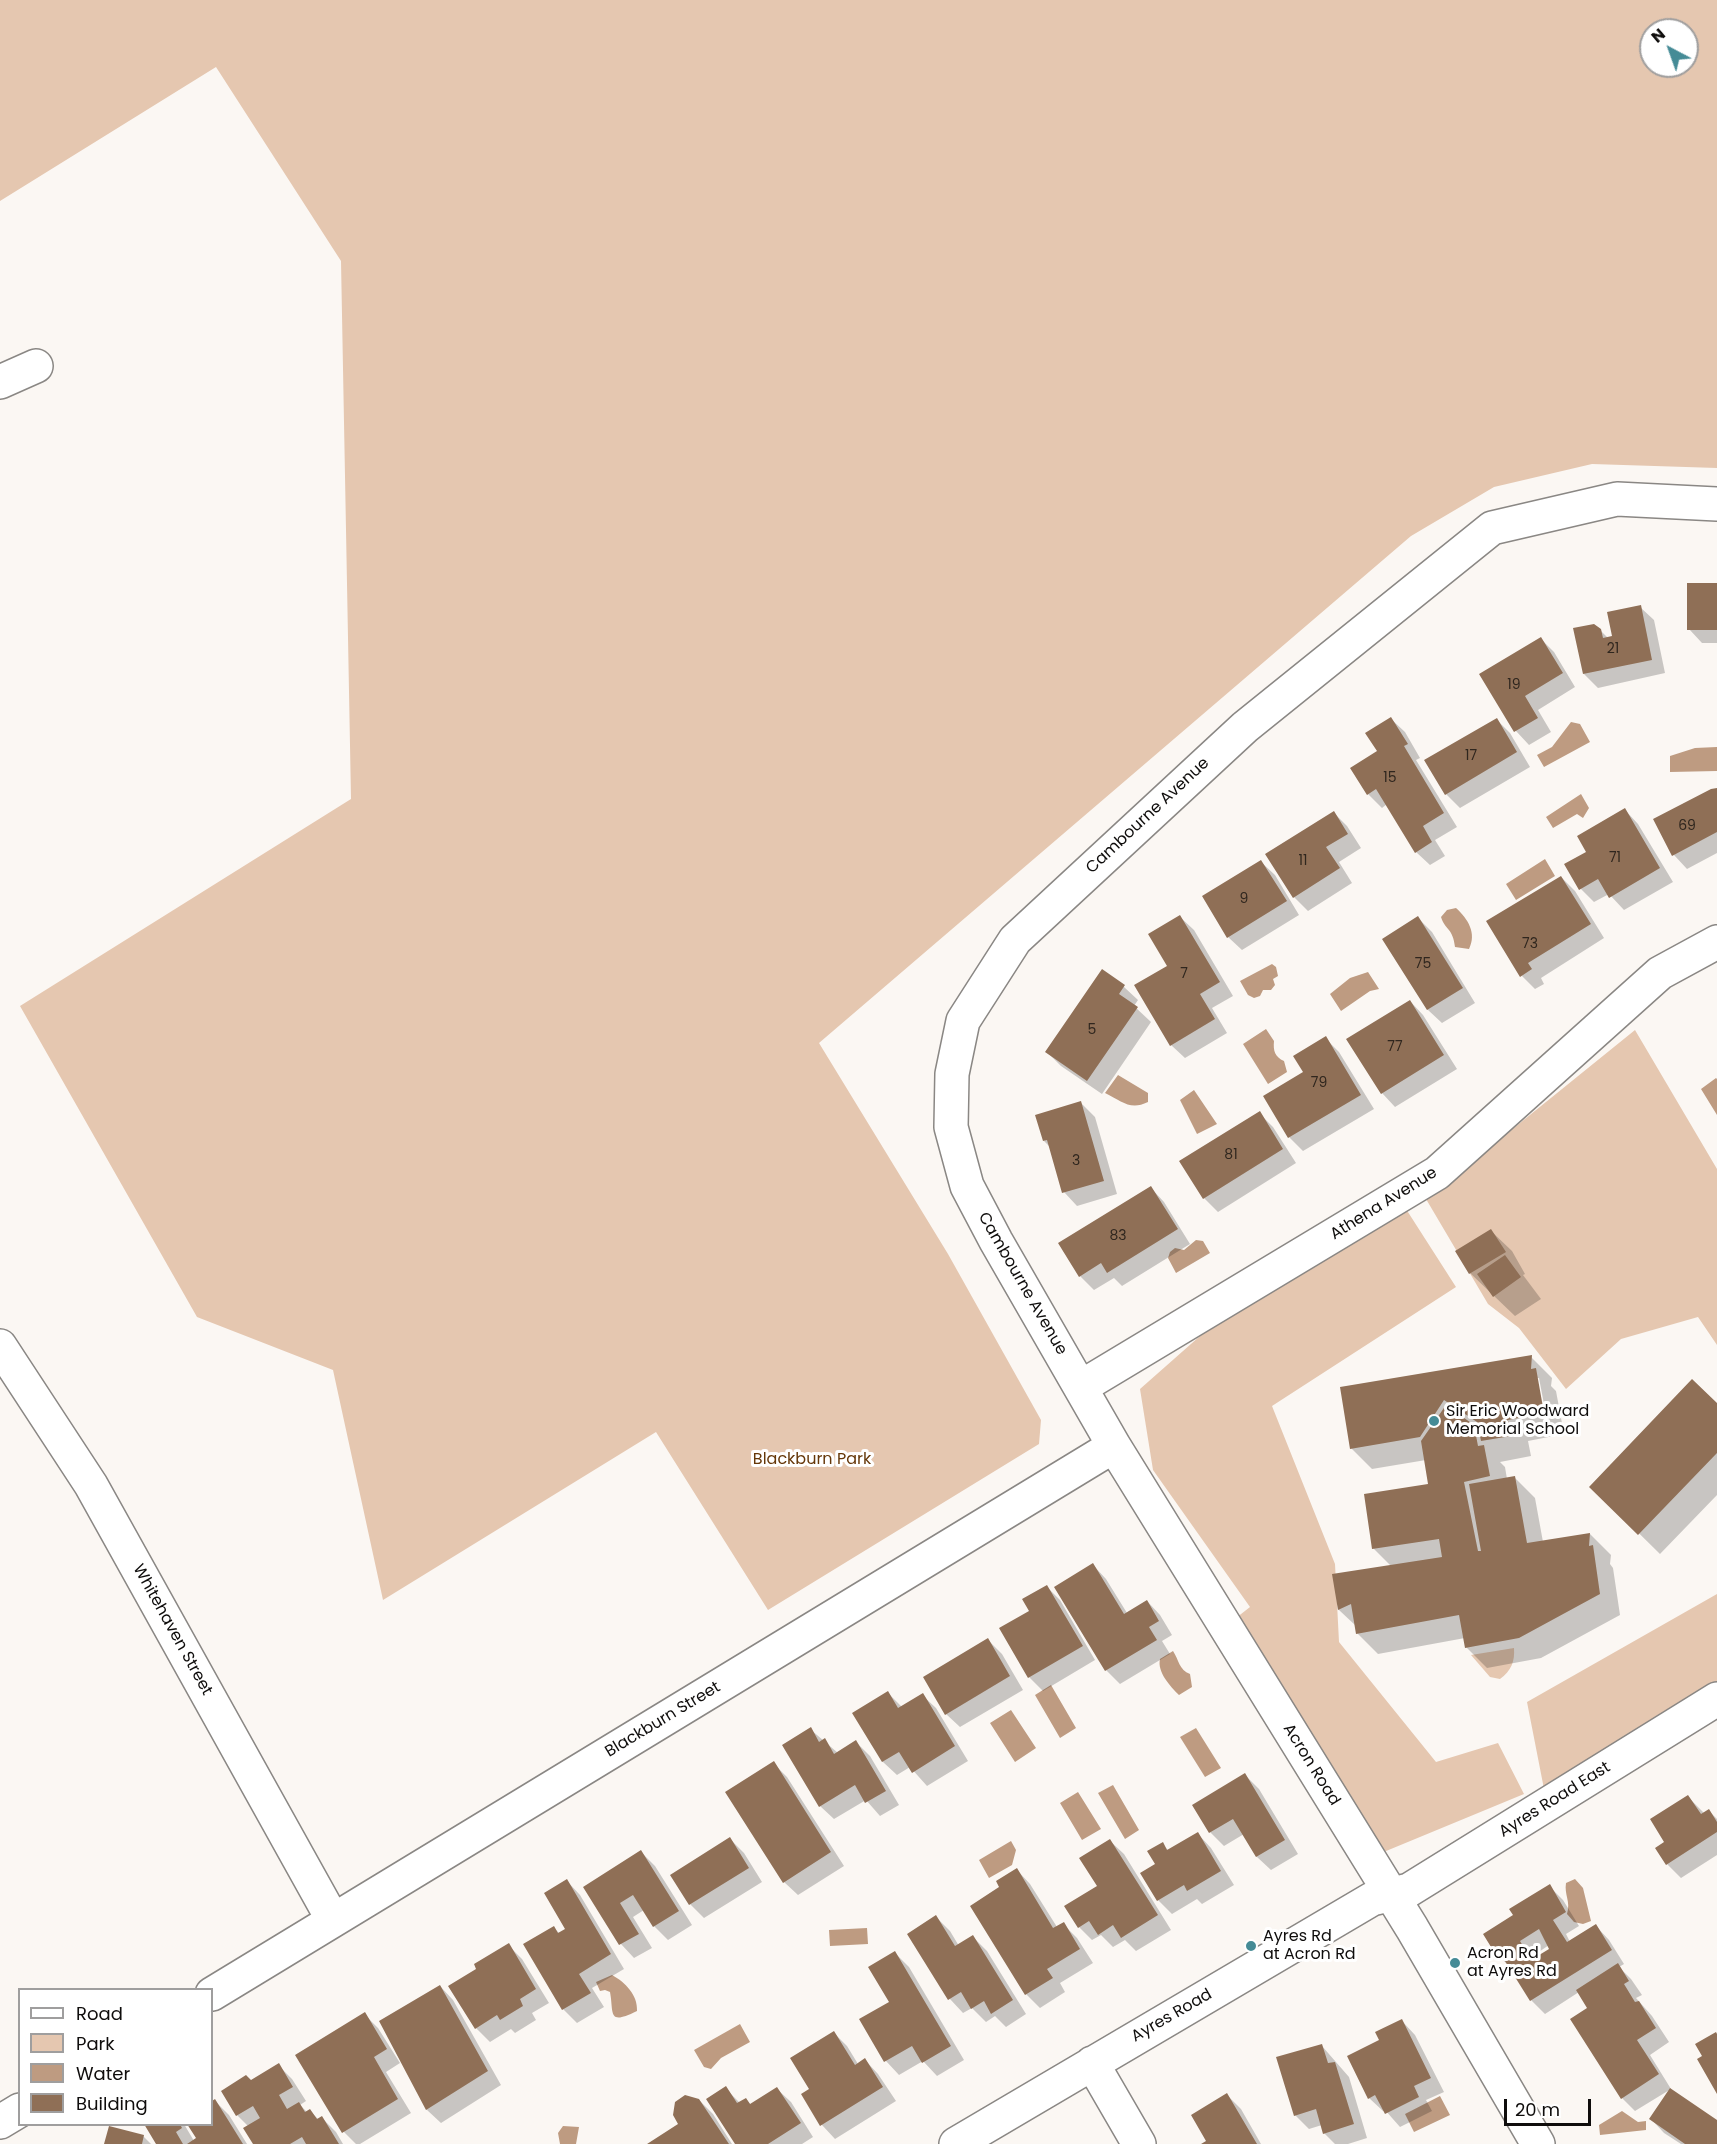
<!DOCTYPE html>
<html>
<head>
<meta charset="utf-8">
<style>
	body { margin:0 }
	#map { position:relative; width:1717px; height:2144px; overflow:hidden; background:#fbf7f3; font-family:Poppins,sans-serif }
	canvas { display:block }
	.legend { position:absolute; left:18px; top:1988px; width:195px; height:138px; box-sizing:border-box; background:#fff; border:2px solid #9f9e9e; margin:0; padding:8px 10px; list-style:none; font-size:18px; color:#0f0d0c }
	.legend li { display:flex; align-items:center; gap:12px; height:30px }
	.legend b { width:30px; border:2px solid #9f9e9e }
	.north { position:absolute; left:1639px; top:18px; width:60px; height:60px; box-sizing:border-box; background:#fff; border:2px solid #9f9e9e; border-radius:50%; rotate:319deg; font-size:16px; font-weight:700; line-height:24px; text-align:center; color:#0f0d0c }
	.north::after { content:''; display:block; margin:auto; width:21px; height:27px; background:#458b96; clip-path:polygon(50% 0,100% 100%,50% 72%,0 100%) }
	.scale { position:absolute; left:1504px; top:2099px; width:87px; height:27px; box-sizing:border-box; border:3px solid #0f0d0c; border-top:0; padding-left:8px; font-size:18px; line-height:21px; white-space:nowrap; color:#0f0d0c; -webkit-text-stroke:4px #fff; paint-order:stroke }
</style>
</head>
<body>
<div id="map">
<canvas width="1717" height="2144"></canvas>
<ul class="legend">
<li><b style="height:8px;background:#fff"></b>Road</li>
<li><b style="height:16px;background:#e5c7b0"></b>Park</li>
<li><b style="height:16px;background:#be9b81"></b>Water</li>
<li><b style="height:16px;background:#8f6f56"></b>Building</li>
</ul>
<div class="north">N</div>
<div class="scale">20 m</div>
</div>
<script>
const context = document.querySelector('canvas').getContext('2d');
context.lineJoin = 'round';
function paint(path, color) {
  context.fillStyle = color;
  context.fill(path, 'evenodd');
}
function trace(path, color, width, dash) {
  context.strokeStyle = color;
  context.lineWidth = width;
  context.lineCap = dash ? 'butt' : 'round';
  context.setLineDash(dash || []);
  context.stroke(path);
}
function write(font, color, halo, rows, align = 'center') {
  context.font = font + ' Poppins,sans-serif';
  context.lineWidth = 6;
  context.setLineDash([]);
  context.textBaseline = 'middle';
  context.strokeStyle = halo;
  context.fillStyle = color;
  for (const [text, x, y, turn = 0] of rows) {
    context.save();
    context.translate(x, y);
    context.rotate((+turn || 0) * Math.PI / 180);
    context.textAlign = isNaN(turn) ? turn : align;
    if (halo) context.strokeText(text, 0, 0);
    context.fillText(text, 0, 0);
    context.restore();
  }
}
paint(new Path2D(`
	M0 0H1717V468L1592 464 1494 487 1411 536 819 1043 948 1254 1041 1420 1039 1444 768 1610 656 1432 383 1600 333 1370 197 1317 20 1006 351 799 341 261 216 67 0 201ZM1651 30H1687V66H1651Z
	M1635 1030 1717 1169V1345L1698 1317 1621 1339 1566 1389 1519 1328 1488 1304 1426 1199Z
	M1406 1209 1456 1287 1272 1406 1335 1564 1339 1642 1436 1762 1498 1743 1524 1794 1374 1856 1236 1618 1250 1607 1153 1470 1140 1389 1234 1306Z
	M1717 1594V1682L1544 1789 1527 1702Z
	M1514 1648C1515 1662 1511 1671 1500 1679L1490 1677 1471 1655Z`), '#e5c7b0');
paint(new Path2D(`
	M1571 722 1580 724 1590 742 1544 767 1537 755 1552 747Z
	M1717 747V771L1670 772V756L1695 748Z
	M1581 794 1589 808 1583 818 1577 814 1553 828 1546 817Z
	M1545 859 1555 876 1516 900 1506 884Z
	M1456 908C1468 919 1477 933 1469 949L1455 947C1453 928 1445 930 1441 917L1447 910Z
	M1272 964 1276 967 1278 976 1273 979 1275 985 1271 990H1263L1260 996 1254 998 1248 995 1240 981Z
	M1368 972 1379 989 1370 991 1341 1011 1330 994 1350 978Z
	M1266 1029 1274 1041C1273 1051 1275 1057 1284 1061L1287 1072 1268 1084 1243 1044Z
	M1118 1075 1148 1093V1102C1130 1111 1122 1101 1105 1093Z
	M1716 1078 1717 1079V1115L1701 1089Z
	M1194 1090 1217 1124 1197 1134 1180 1100Z
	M1196 1240 1203 1241 1210 1253 1176 1273 1168 1258 1170 1252 1175 1248 1184 1250Z
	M1173 1651C1179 1660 1179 1670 1190 1674L1192 1687 1179 1695C1170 1686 1157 1672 1160 1659Z
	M1051 1685 1076 1728 1060 1738 1035 1695Z
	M1011 1710 1036 1748 1015 1762 990 1723Z
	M1196 1728 1221 1768 1205 1777 1180 1737Z
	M1113 1785 1139 1830 1125 1839 1098 1793Z
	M1078 1792 1101 1829 1082 1840 1060 1803Z
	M1011 1841 1016 1850 1012 1865 989 1878 979 1860Z
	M1575 1879 1583 1888 1591 1921 1583 1924 1574 1922 1567 1914C1571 1901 1564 1895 1566 1883Z
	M867 1928 868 1944 830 1946 829 1930Z
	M612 1975C625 1982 638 1995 637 2011 607 2026 614 2013 610 1992L605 1990 600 1991 596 1982Z
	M740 2024 750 2042 721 2058 711 2069 704 2067 694 2050Z
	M1440 2096 1450 2115 1414 2132 1405 2114Z
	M1622 2111 1638 2122 1646 2121V2130L1600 2135 1599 2125Z
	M563 2126 579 2127 576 2144H560L558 2133Z`), '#be9b81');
paint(new Path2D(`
	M1717 585V643H1702L1689 629Z
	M1640 607 1654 620 1665 673 1598 688 1584 674 1600 630 1609 639 1613 638Z
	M1540 638 1554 652 1575 687 1538 710 1551 732 1529 745 1516 731 1481 675Z
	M1391 719 1405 732 1420 758 1416 760 1457 827 1435 840 1445 856 1430 865 1416 852 1387 804 1382 808 1368 794 1379 752Z
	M1497 720 1510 733 1530 767 1460 808 1446 794Z
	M1717 789V853L1687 869 1674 855Z
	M1625 810 1638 824 1673 882 1624 910 1609 894 1594 902 1581 889 1588 853Z
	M1334 813 1347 826 1361 848 1339 862 1352 883 1308 911 1294 897 1267 855Z
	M1261 862 1275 875 1299 915 1242 950 1228 937Z
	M1561 877 1575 891 1604 938 1541 978 1544 984 1535 989 1522 976Z
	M1180 917 1194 930 1233 996 1212 1008 1227 1033 1185 1058 1171 1045 1169 967Z
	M1418 918 1432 932 1475 1003 1442 1023 1428 1010 1384 939Z
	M1102 971 1124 987 1138 1000 1134 1006 1151 1022 1102 1094 1061 1066 1047 1052Z
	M1410 1001 1423 1015 1457 1069 1395 1107 1382 1093Z
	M1325 1038 1339 1052 1374 1109 1303 1151 1289 1137 1265 1097 1305 1073Z
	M1081 1103 1095 1117 1117 1194 1077 1206 1064 1192 1051 1148 1044 1141Z
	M1259 1113 1273 1127 1296 1163 1218 1212 1204 1198Z
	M1151 1188 1164 1202 1190 1244 1122 1286 1114 1278 1094 1290 1080 1276Z
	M1491 1231 1512 1251 1525 1274 1523 1275 1541 1299 1515 1316 1470 1273 1457 1251Z
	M1531 1357 1552 1378 1551 1386 1556 1391 1564 1434 1528 1441 1531 1456 1500 1462 1505 1467 1507 1479 1514 1477 1535 1498 1543 1542 1590 1534 1611 1555 1610 1564 1613 1568 1620 1615 1541 1658 1487 1668 1466 1647 1465 1638 1378 1654 1357 1633 1356 1626 1339 1610 1334 1576 1392 1567 1373 1548 1430 1486 1426 1460 1372 1469 1351 1448 1341 1389ZM1536 1378H1539L1547 1420 1544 1421Z
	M1717 1405V1495L1660 1554 1591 1486Z
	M1093 1565 1106 1579 1127 1613 1147 1601 1160 1615 1172 1635 1162 1641 1170 1654 1120 1684 1106 1670 1056 1587Z
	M1047 1587 1060 1600 1095 1660 1043 1691 1029 1677 1031 1611Z
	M988 1640 1002 1654 1023 1690 960 1727 946 1714Z
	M888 1693 902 1707 922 1695 936 1708 968 1761 927 1786 910 1767 897 1775 883 1762 854 1713Z
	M810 1729 838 1753 856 1742 870 1756 899 1805 880 1816 866 1800 834 1819 820 1806Z
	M773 1763 787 1777 844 1866 798 1895 784 1882Z
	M1245 1775 1259 1789 1298 1854 1271 1870 1257 1857 1244 1834 1224 1846 1210 1832 1194 1806Z
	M1688 1797 1704 1813 1709 1811 1717 1819V1855L1681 1878 1667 1864 1666 1842Z
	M1198 1834 1211 1848 1234 1885 1202 1904 1197 1899 1172 1914 1158 1900 1157 1864 1162 1844 1169 1851Z
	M730 1839 744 1853 762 1882 704 1918 690 1904 672 1875Z
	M1110 1841 1124 1854 1171 1930 1136 1951 1125 1940 1113 1947 1101 1935 1092 1940 1079 1927 1099 1887Z
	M641 1852 655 1866 692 1925 668 1940 654 1926 644 1910 633 1917 652 1948 634 1958 621 1944 585 1887Z
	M1017 1870 1030 1884 1057 1927 1063 1924 1077 1938 1093 1963 1060 1983 1065 1992 1040 2008 1026 1994 1002 1888Z
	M567 1881 580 1895 624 1969 592 1988 604 2007 577 2023 563 2009 554 1928 560 1934 567 1930Z
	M1549 1886 1563 1900 1579 1926 1566 1934 1570 1942 1596 1926 1609 1940 1624 1964 1619 1967 1631 1979 1642 1995 1636 1998 1652 2016 1669 2042 1650 2055 1671 2089 1635 2111 1622 2098 1589 2009 1579 1992 1545 2014 1531 2000 1511 1968 1497 1954 1485 1934 1515 1915ZM1549 1945 1551 1949 1535 1960 1533 1956Z
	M936 1917 950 1931 959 1946 973 1937 987 1951 1026 2014 1006 2027 995 2016 986 2022 972 2008 963 2013 950 1999 909 1934Z
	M508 1945 522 1959 549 2003 532 2013 536 2020 515 2033 511 2029 490 2042 476 2028 478 1969Z
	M895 1953 909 1967 964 2060 937 2076 923 2061 899 2075 886 2061Z
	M440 1986 453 2000 501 2085 441 2123 427 2110 381 2021Z
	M364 2014 378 2028 400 2063 386 2072 411 2113 360 2144H356L344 2132Z
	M1402 2021 1415 2035 1444 2092 1426 2100 1432 2111 1400 2127 1385 2110 1383 2111 1369 2098 1381 2041Z
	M834 2033 847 2046 858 2064 865 2060 878 2074 896 2101 835 2139 822 2125 803 2095 812 2090Z
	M1322 2046 1349 2077 1367 2138 1348 2144H1335L1324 2133 1322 2125 1309 2129 1295 2115Z
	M278 2065 292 2079 306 2101 300 2105 307 2112 310 2111 319 2120 322 2118 336 2132 343 2144H255L249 2127 237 2115 251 2082Z
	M725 2088 740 2103 746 2099 751 2105 777 2089 791 2102 813 2137 802 2144H737Z
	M1227 2095 1241 2109 1261 2144H1204L1208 2142Z
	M699 2100 713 2114 732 2144H649L680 2124Z
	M215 2101 229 2115 247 2144H157L145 2124H184L194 2141 212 2124V2103Z
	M1651 2119 1717 2122V2144H1681L1664 2133Z
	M143 2136 151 2144H106Z`), '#0003');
paint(new Path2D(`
	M1687 583H1717V630H1687Z
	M1641 605 1652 660 1583 674 1573 628 1594 624 1601 629 1603 638 1612 636 1607 612Z
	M1541 637 1563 673 1525 696 1538 718 1514 732 1479 674Z
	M1391 717 1408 744 1404 746 1444 813 1423 826 1432 842 1415 853 1376 789 1367 795 1350 768 1377 751 1365 733Z
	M1497 718 1517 752 1445 795 1424 760Z
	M1717 788V832L1672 856 1653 819 1711 789Z
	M1625 808 1660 868 1609 898 1598 879 1579 890 1564 864 1586 852 1577 836Z
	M1334 811 1348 834 1326 847 1340 868 1293 898 1265 854Z
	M1261 860 1287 901 1227 938 1202 896Z
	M1561 876 1591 924 1528 963 1532 969 1520 977 1486 921Z
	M1180 915 1220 982 1200 994 1215 1019 1170 1046 1134 985 1167 966 1148 934Z
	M1418 916 1463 988 1427 1010 1382 939Z
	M1102 969 1125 985 1119 994 1138 1007 1087 1081 1045 1052Z
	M1410 1000 1444 1055 1381 1094 1346 1039Z
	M1326 1036 1361 1095 1288 1138 1263 1096 1303 1072 1293 1056Z
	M1081 1101 1104 1181 1062 1193 1047 1140 1043 1141 1035 1115Z
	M1260 1111 1283 1149 1203 1199 1179 1161Z
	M1151 1186 1178 1229 1107 1273 1101 1263 1079 1277 1058 1243Z
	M1491 1229 1506 1252 1469 1274 1455 1251Z
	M1505 1255 1521 1277 1493 1297 1477 1274Z
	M1532 1355 1531 1369 1536 1368 1544 1413 1508 1420 1511 1436 1481 1441 1477 1422 1444 1400 1420 1437 1350 1449 1340 1387Z
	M1692 1379 1717 1403V1453L1638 1535 1589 1487Z
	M1446 1405 1474 1425 1478 1446 1484 1445 1490 1476 1464 1482 1478 1551H1481L1469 1484 1515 1476 1527 1543 1590 1533 1589 1546 1593 1545 1600 1594 1519 1638 1465 1648 1459 1615 1356 1634 1351 1604 1338 1610 1332 1574 1442 1557 1439 1539 1372 1549 1364 1494 1428 1484 1421 1441Z
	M1093 1563 1124 1614 1147 1600 1159 1621 1149 1627 1157 1640 1105 1671 1054 1587Z
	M1047 1585 1083 1646 1028 1678 999 1628 1029 1611 1022 1599Z
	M988 1638 1010 1676 945 1715 923 1677Z
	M888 1691 898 1708 923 1693 955 1746 912 1773 899 1752 882 1762 852 1713Z
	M811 1727 819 1742 825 1738 834 1754 856 1740 886 1791 865 1803 855 1785 819 1807 782 1745Z
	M774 1761 831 1852 783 1883 725 1792Z
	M1245 1773 1285 1840 1256 1857 1233 1819 1209 1833 1192 1805Z
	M1688 1795 1701 1814 1709 1809 1717 1822V1832L1666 1865 1655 1848 1664 1842 1650 1819Z
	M1198 1832 1221 1871 1187 1891 1184 1885 1157 1901 1140 1873 1155 1864 1147 1851 1163 1842 1167 1850Z
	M730 1837 749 1868 689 1905 670 1875Z
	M1110 1839 1158 1915 1121 1938 1113 1925 1098 1935 1089 1921 1078 1928 1064 1906 1097 1886 1079 1858Z
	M641 1850 679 1911 653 1927 633 1895 620 1903 639 1934 619 1945 583 1887Z
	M1017 1868 1053 1928 1064 1922 1080 1949 1047 1969 1053 1978 1025 1995 970 1906 999 1887 996 1881Z
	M567 1879 611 1954 579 1974 591 1993 562 2010 523 1944 554 1926 558 1933 565 1929 544 1893Z
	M1550 1884 1566 1912 1553 1920 1567 1942 1596 1924 1612 1950 1530 2001 1500 1953 1496 1955 1483 1934 1513 1915 1509 1909ZM1539 1929 1549 1949 1531 1960 1520 1941Z
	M936 1915 955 1946 973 1935 1013 2000 991 2014 984 2001 971 2009 961 1992 948 2000 907 1934Z
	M509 1943 536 1989 520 1999 523 2006 500 2020 497 2015 475 2029 448 1986 476 1969 474 1964Z
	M895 1951 951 2046 922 2063 912 2046 884 2062 859 2019 889 2002 868 1967Z
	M1618 1963 1629 1981 1624 1984 1635 2002 1639 2001 1656 2028 1637 2040 1659 2074 1621 2099 1570 2019 1587 2008 1576 1990Z
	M440 1985 488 2071 426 2110 379 2021Z
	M365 2012 387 2049 374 2057 398 2099 342 2133 295 2055Z
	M1402 2019 1431 2078 1414 2086 1419 2097 1385 2114 1375 2095 1368 2099 1347 2056 1379 2040 1375 2032Z
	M834 2031 855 2065 865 2058 883 2087 820 2126 801 2094 809 2089 790 2058Z
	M1716 2032 1717 2034V2094L1697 2059 1702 2056 1695 2044Z
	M1322 2044 1328 2063 1335 2062 1354 2124 1323 2134 1316 2109 1294 2116 1276 2057Z
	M279 2063 293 2087 279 2095 287 2109 299 2102 305 2112 310 2109 317 2119 322 2116 339 2144H306L302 2137 290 2144H253L243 2128 260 2118 253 2106 236 2116 221 2091 246 2075 251 2080Z
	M726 2086 737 2103 746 2098 750 2104 777 2087 801 2123 768 2144H735L706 2099Z
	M1670 2088 1717 2120V2144H1685L1649 2119Z
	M1227 2093 1257 2144H1201L1206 2141 1191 2115Z
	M685 2095 699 2099 729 2144H647L678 2124 673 2115 675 2102Z
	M215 2099 243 2144H187L196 2138 187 2124H212V2101Z
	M144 2124H180L182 2128 176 2132 183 2144H156Z
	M109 2126 144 2135 142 2144H104Z`), '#8f6f56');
const minor = new Path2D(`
	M0 382 36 366
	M0 1346 91 1485 333 1920
	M1081 1387 1437 1173 1660 973 1717 942
	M212 1994 1114 1446
	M1092 2063 1139 2144
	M0 2122 20 2110
	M956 2144 1372 1899 1409 1890 1717 1699
	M1538 2144 1412 1928 1114 1446 996 1241 967 1186 951 1127 952 1074 963 1021 1015 940 1245 727 1492 528 1617 499 1717 504`);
trace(minor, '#8a8784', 36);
trace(minor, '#fff', 33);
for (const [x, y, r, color] of [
	[1434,1421,6,"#458b96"],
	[1251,1946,6,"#458b96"],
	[1455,1963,6,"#458b96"]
]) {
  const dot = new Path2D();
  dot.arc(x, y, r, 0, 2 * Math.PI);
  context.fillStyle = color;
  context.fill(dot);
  trace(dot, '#fff', 2);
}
write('14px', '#2f261e', null, [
	["21",1613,649],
	["19",1514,685],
	["17",1471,756],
	["15",1390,778],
	["69",1687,826],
	["71",1615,858],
	["11",1303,861],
	["9",1244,899],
	["73",1530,944],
	["75",1423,964],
	["7",1184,974],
	["5",1092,1030],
	["77",1395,1047],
	["79",1319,1083],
	["81",1231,1155],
	["3",1076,1161],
	["83",1118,1236]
]);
write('16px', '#0f0d0c', '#fff', [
	["Cambourne Avenue",1148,816,-43],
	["Athena Avenue",1384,1204,-32],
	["Cambourne Avenue",1022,1284,60],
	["Whitehaven Street",172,1630,61],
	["Blackburn Street",663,1720,-31],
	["Acron Road",1311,1765,58],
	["Ayres Road East",1555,1800,-32],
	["Ayres Road",1172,2016,-30]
]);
write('16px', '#0f0d0c', '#fff', [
	["Sir Eric Woodward",1446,1412],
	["Memorial School",1446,1430],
	["Ayres Rd",1263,1937],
	["at Acron Rd",1263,1955],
	["Acron Rd",1467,1954],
	["at Ayres Rd",1467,1972]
], 'left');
write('16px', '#653709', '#fff', [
	["Blackburn Park",812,1460]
]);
</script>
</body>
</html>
